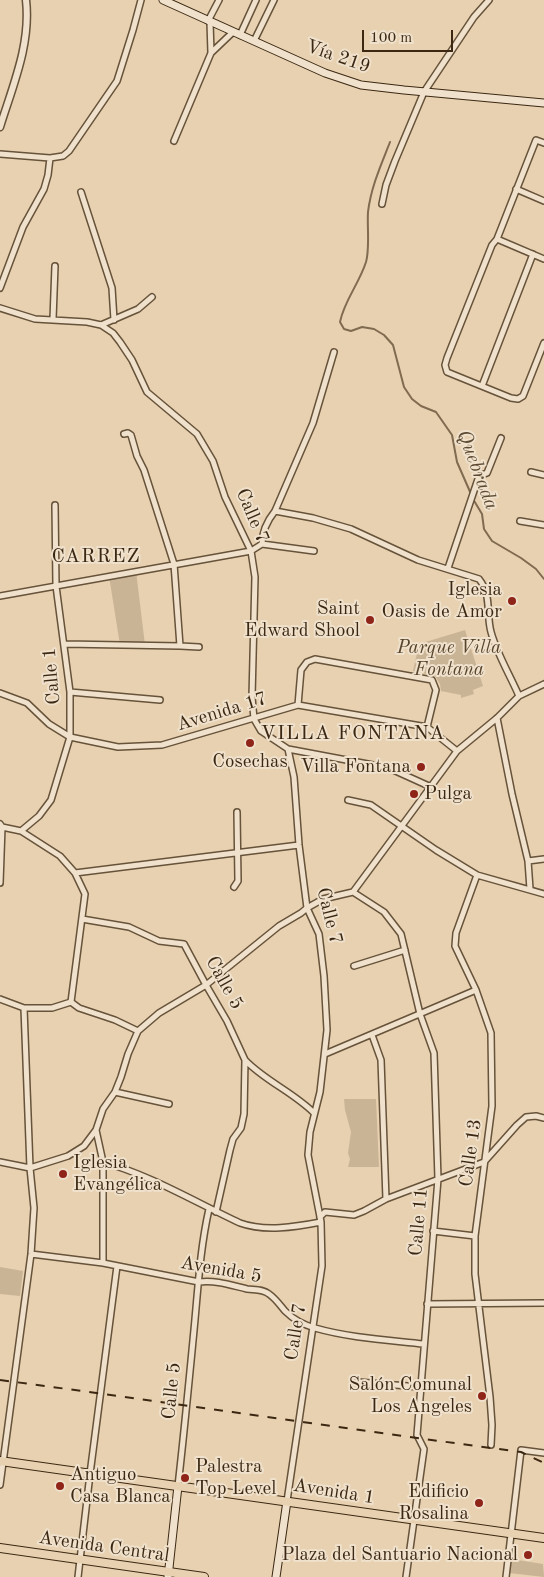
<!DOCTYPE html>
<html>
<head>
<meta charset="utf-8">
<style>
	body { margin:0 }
	#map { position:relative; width:544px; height:1577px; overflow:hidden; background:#e7d1b1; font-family:"Old Standard TT",serif }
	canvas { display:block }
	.scale { position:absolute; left:362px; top:30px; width:91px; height:22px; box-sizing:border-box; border:2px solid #3c2812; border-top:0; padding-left:6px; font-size:15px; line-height:18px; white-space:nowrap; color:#3c2812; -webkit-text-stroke:4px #efe1cc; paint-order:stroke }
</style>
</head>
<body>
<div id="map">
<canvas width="544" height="1577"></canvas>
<div class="scale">100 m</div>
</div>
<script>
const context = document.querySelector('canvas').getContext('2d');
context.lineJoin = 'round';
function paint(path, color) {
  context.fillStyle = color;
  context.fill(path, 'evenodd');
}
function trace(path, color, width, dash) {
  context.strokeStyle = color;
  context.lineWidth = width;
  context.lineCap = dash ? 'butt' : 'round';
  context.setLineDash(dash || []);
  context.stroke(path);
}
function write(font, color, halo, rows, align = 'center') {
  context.font = font + ' "Old Standard TT",serif';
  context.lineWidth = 4;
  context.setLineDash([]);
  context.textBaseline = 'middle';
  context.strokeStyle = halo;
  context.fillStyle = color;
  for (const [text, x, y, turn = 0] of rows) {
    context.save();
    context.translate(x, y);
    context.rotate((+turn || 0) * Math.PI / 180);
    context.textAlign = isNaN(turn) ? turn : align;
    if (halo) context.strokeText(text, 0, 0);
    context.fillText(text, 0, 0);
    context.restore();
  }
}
paint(new Path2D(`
	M136 571 145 645H120L109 576Z
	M465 630 483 686 473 690 474 694 461 698V695L441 691 440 684 435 676 413 671 419 644Z
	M344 1099H376L379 1167H348L350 1159 348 1153 351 1132 345 1110Z
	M0 1267 23 1271 20 1296 0 1294Z
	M511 1559 543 1564 544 1577 509 1573Z`), '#cab496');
trace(new Path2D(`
	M390 142C381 165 371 187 368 212 367 227 370 248 366 262 359 284 344 301 340 322L344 329 351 331 362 327 374 329 384 335 393 345 404 387 412 399 421 406 436 412 452 435 457 462 471 494
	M473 499 482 514 484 529 492 541 521 558 536 569 544 579`), '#806b51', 2);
const minor = new Path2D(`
	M208 21 219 0
	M240 35 256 0
	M254 41 274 0
	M211 53 233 32
	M174 141 211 53 210 22
	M544 143 536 140 497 239 544 259
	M0 154 50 158 63 156 69 151 117 81 133 30 141 0
	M516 189 544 201
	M81 192 112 288 114 320
	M382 204 386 185 395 161 424 92 474 17 489 0
	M497 239 492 245 447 358 445 365 447 372 511 398 518 399 523 396 544 343
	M0 288 23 227 44 189 48 175 50 158
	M0 308 35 319 87 322 101 325 138 309 152 297
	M53 319 55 266
	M101 325 113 333 120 342 132 360 147 392 197 434 213 461 225 497 251 551 255 577 252 697 254 719 261 731 288 749 294 777 299 845 307 908 319 934 324 976 327 1030 320 1092 310 1132 308 1155 321 1222 322 1266 287 1501
	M482 386 533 254
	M124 434 128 433 131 435 137 456 144 470 174 564 180 646
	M531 472 544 475
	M275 511 313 518 351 529 418 560 479 579C492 595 486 614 491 632 497 654 510 675 519 696
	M520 521 544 525
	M262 544C262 531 267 521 275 511L313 423 334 352
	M448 568 479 476 487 473 501 438
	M0 596 251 551 262 544 314 551
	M65 644 180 646 199 647
	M70 692 160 700
	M0 693 27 703 49 724 70 737 118 747 162 745 298 705 427 727 457 751
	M298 705 301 670 307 662 315 659 432 680 436 690 427 727
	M497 718 512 794 528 861 530 889
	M288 749 389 768 431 787
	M348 800 371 805 436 850 477 875 544 894
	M0 824 2 827 21 831 60 856 75 873 299 845
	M21 831 39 816 51 800 70 737V692L56 586 55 505
	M528 861 544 859
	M477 875 456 933 455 946 476 990 491 1033 492 1106 475 1236V1274L490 1397 492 1425 491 1445
	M0 883 2 827
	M234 887 238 881 237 812
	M353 892 384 912 401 934 420 1014 434 1053 438 1179 417 1435 424 1449 406 1577
	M353 892 457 751 497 718 519 696 544 684
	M82 919 129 927 159 941 184 944 206 985 227 1021 245 1060 244 1114 241 1128 233 1139 230 1150 216 1212
	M354 966 405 950
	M0 999 24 1008H52L71 1002 79 1008 115 1020 138 1031
	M71 1002 85 894 75 873
	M372 1035 381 1060 386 1199
	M325 1054 476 990
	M245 1060C265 1081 293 1092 314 1113
	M115 1092 169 1104
	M0 1162 30 1168 68 1156 84 1146 96 1130
	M103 1162C150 1175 195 1202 240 1223 265 1232 295 1227 321 1222
	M320 1217 325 1212 354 1215 364 1211 386 1199 484 1162 517 1125 526 1117 536 1116 544 1118
	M433 1231 475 1236
	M31 1254 103 1263 199 1282C216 1280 230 1285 247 1289 255 1290 263 1289 269 1294 275 1298 280 1305 285 1311 293 1319 304 1325 315 1328 350 1338 388 1340 424 1344
	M103 1263V1162L96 1130 103 1109 115 1092 121 1077 128 1054 138 1031 159 1013 206 985 279 926 301 913 307 908 323 899 353 892
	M427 1304 544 1303
	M358 1382 420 1387
	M0 1485 31 1254 34 1208 30 1168 24 1008
	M178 1486C184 1434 189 1382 194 1330 198 1289 200 1249 209 1209
	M78 1577 90 1474 117 1266
	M506 1577 521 1450 544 1453`);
const tertiary = new Path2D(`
	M0 127C13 85 31 44 26 0`);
const secondary = new Path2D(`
	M163 0 325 73 361 85 404 90 544 103
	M168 1577 178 1486
	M276 1577 287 1501`);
const primary = new Path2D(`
	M0 1461 544 1538
	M0 1548 204 1577`);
trace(minor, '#67523a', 8);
trace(tertiary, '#67523a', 9);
trace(secondary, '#3c2812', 9);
trace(primary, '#3c2812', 10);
trace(minor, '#efe1cc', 5);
trace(tertiary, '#efe1cc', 6);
trace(secondary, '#efe1cc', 7);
trace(primary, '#e7d1b1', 8);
trace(new Path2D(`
	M0 1380C174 1403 347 1429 521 1452L544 1463`), '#3c2812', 2, [9, 9]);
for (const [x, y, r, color] of [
	[512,601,5,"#8f2418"],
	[370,620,5,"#8f2418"],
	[250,743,5,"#8f2418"],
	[421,767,5,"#8f2418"],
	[414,794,5,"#8f2418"],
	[63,1174,5,"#8f2418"],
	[482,1396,5,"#8f2418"],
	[185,1478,5,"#8f2418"],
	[60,1486,5,"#8f2418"],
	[479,1503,5,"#8f2418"],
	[528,1555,5,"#8f2418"]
]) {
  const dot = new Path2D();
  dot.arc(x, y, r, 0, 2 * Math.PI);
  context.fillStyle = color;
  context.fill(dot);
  trace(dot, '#efe1cc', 2);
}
write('19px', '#3c2812', '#efe1cc', [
	["Vía 219",338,57,19],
	["Calle 7",252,516,67],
	["Calle 1",52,676,-95],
	["Avenida 17",222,712,-17],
	["Calle 7",329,916,76],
	["Calle 5",224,983,61],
	["Calle 13",471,1153,-82],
	["Calle 11",419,1222,-85],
	["Avenida 5",221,1270,10],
	["Calle 7",296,1332,-81],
	["Calle 5",172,1391,-84],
	["Avenida 1",334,1492,9],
	["Avenida Central",104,1547,8]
]);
write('19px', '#3c2812', '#efe1cc', [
	["Iglesia",502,590],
	["Oasis de Amor",502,612],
	["Saint",360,609],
	["Edward Shool",360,631],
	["Cosechas",250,762,"center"],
	["Villa Fontana",411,767],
	["Pulga",424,794,"left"],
	["Iglesia",73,1163,"left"],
	["Evangélica",73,1185,"left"],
	["Salón Comunal",472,1385],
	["Los Angeles",472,1407],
	["Palestra",195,1467,"left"],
	["Top Level",195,1489,"left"],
	["Antiguo",70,1475,"left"],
	["Casa Blanca",70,1497,"left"],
	["Edificio",469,1492],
	["Rosalina",469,1514],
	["Plaza del Santuario Nacional",518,1555]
], 'right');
write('italic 19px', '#58442c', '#efe1cc', [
	["Parque Villa",449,648],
	["Fontana",449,670]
]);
write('italic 20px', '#5e4a32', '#efe1cc', [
	["Quebrada",477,470,69]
]);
context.letterSpacing = '1px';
write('20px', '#3c2812', '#efe1cc', [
	["CARREZ",96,557],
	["VILLA FONTANA",353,734]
]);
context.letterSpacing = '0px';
</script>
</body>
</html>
